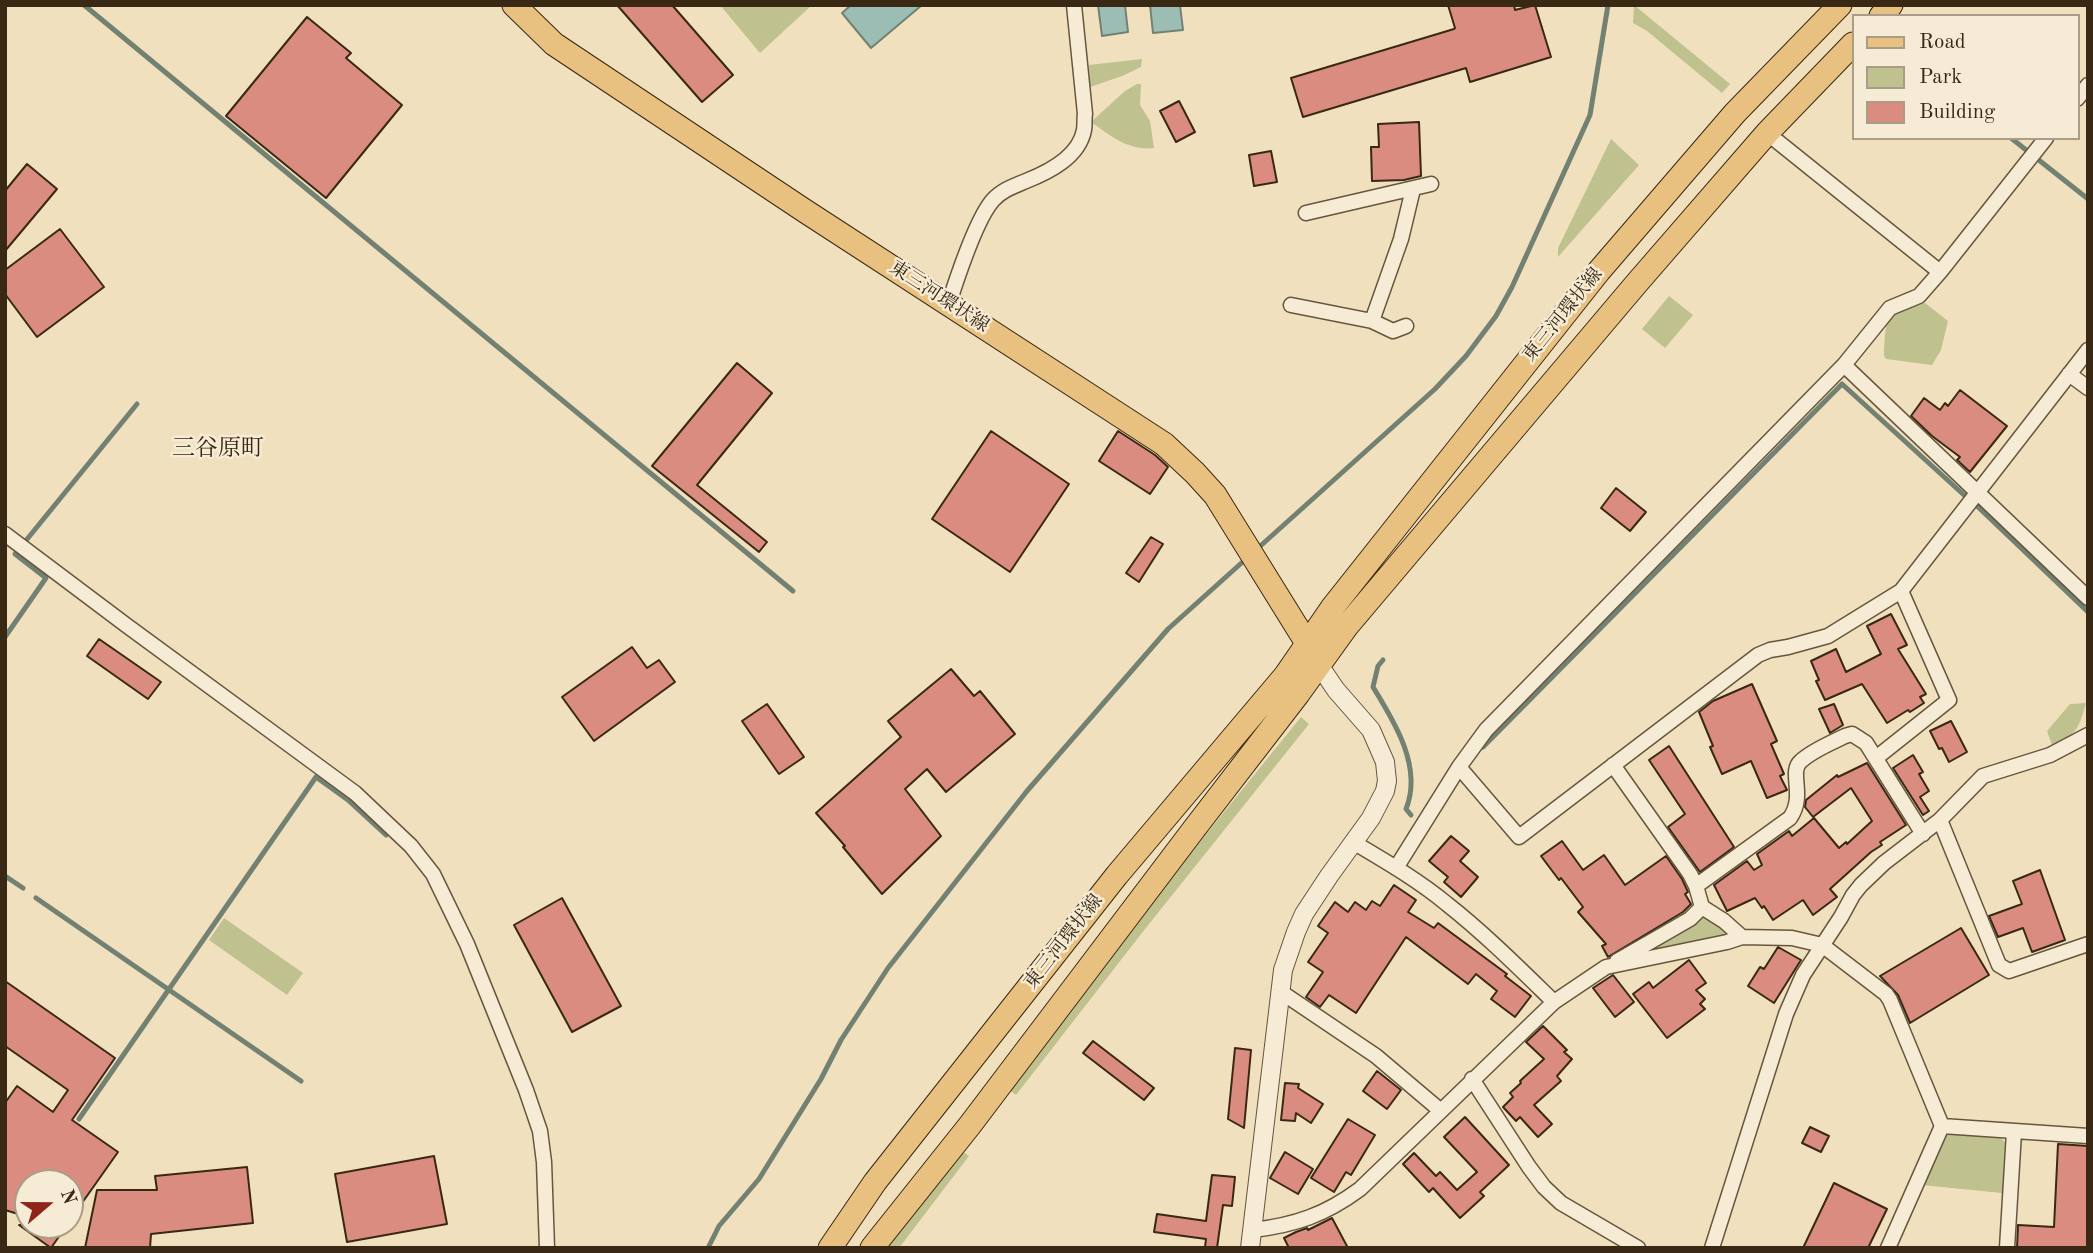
<!DOCTYPE html>
<html>
<head>
<meta charset="utf-8">
<style>
	body { margin:0 }
	#map { position:relative; width:2093px; height:1253px; overflow:hidden; background:#f1e0be; font-family:"Old Standard TT",serif }
	canvas { display:block }
	.frame { position:absolute; inset:0; border:7px solid #382814; pointer-events:none }
	.legend { position:absolute; left:1852px; top:14px; width:228px; height:126px; box-sizing:border-box; background:#f6ebd5; border:2px solid #aa9d88; margin:0; padding:9px 12px; list-style:none; font-size:21px; color:#382814 }
	.legend li { display:flex; align-items:center; gap:14px; height:35px }
	.legend b { width:35px; border:2px solid #aa9d88 }
	.north { position:absolute; left:14px; top:1169px; width:70px; height:70px; box-sizing:border-box; background:#f6ebd5; border:2px solid #aa9d88; border-radius:50%; rotate:70deg; font-size:19px; font-weight:700; line-height:28px; text-align:center; color:#382814 }
	.north::after { content:''; display:block; margin:auto; width:24px; height:32px; background:#8f2418; clip-path:polygon(50% 0,100% 100%,50% 72%,0 100%) }
</style>
</head>
<body>
<div id="map">
<canvas width="2093" height="1253"></canvas>
<div class="frame"></div>
<ul class="legend">
<li><b style="height:9px;background:#e8c07f"></b>Road</li>
<li><b style="height:19px;background:#bfc18e"></b>Park</li>
<li><b style="height:19px;background:#da8c80"></b>Building</li>
</ul>
<div class="north">N</div>
</div>
<script>
const context = document.querySelector('canvas').getContext('2d');
context.lineJoin = 'round';
function paint(path, color) {
  context.fillStyle = color;
  context.fill(path, 'evenodd');
}
function trace(path, color, width, dash) {
  context.strokeStyle = color;
  context.lineWidth = width;
  context.lineCap = dash ? 'butt' : 'round';
  context.setLineDash(dash || []);
  context.stroke(path);
}
function write(font, color, halo, rows, align = 'center') {
  context.font = font + ' "Old Standard TT","Noto Serif JP",serif';
  context.lineWidth = 5;
  context.setLineDash([]);
  context.textBaseline = 'middle';
  context.strokeStyle = halo;
  context.fillStyle = color;
  for (const [text, x, y, turn = 0] of rows) {
    context.save();
    context.translate(x, y);
    context.rotate((+turn || 0) * Math.PI / 180);
    context.textAlign = isNaN(turn) ? turn : align;
    if (halo) context.strokeText(text, 0, 0);
    context.fillText(text, 0, 0);
    context.restore();
  }
}
paint(new Path2D(`
	M720 5H812L760 53Z
	M1634 5 1730 84 1722 93 1647 31 1633 23Z
	M1142 59 1141 67 1122 76 1090 87 1089 65Z
	M1137 84H1141L1140 105 1150 121 1154 148C1128 151 1111 136 1091 122L1125 91Z
	M1611 139 1639 165 1558 257V248Z
	M1669 296 1693 315 1665 348 1642 329Z
	M1925 303 1948 321 1941 350 1932 365 1886 359 1884 356C1886 312 1885 318 1925 303Z
	M2086 703C2079 727 2077 736 2052 745L2047 731 2070 704Z
	M1301 717 1309 724 1145 929 1016 1095 1008 1089 1135 922Z
	M1704 916 1725 928 1730 935 1638 953 1695 924Z
	M224 918 303 973 287 995 209 940Z
	M1948 1134 2000 1138 2005 1142 2002 1193 1922 1185 1944 1137Z
	M960 1150 969 1156 899 1248H886Z`), '#bfc18e');
const water = new Path2D(`
	M851 5H922L871 48 842 13Z
	M1098 5H1125L1128 32 1102 36Z
	M1150 5H1180L1183 30 1153 33Z`);
paint(water, '#9bbdb3');
trace(water, '#738173', 2);
trace(new Path2D(`
	M84 5 793 591
	M2011 138 2088 199
	M1976 505 2088 612
	M1257 549 1435 389 1466 356 1496 316 1512 287 1590 115 1608 5
	M5 637 46 578 15 554 137 404
	M1383 660 1378 666 1373 687C1394 721 1423 767 1406 809L1411 815
	M1483 747 1842 384 1964 495
	M5 876 23 888
	M36 898 301 1081
	M79 1119 316 777 348 800 386 835
	M708 1248 719 1226 759 1179 821 1079 841 1040 888 968 1027 791 1168 629 1247 558`), '#738173', 5);
const building = new Path2D(`
	M617 5H672L733 75 702 102Z
	M1448 5H1514L1515 10 1535 5 1551 57 1470 82 1466 68 1303 117 1291 78 1454 29 1455 28Z
	M307 17 351 53 346 58 402 105 326 198 226 116Z
	M1179 101 1195 132 1176 142 1160 111Z
	M1419 122 1421 176 1404 180 1372 181 1371 147H1379L1378 124Z
	M1271 151 1277 182 1254 186 1249 155Z
	M27 164 57 189 5 251V191Z
	M60 229 104 287 37 337 5 294V270Z
	M737 363 772 393 697 485 767 542 759 552 652 466Z
	M1960 390 2007 426 1970 472 1957 460 1960 457 1932 436 1911 416 1924 398 1940 410 1945 403 1948 406Z
	M991 431 1069 484 1010 572 932 519Z
	M1118 431 1155 455 1168 467 1150 494 1099 461Z
	M1616 488 1646 512 1630 531 1601 508Z
	M1151 537 1163 544 1139 582 1126 573Z
	M1891 614 1907 645 1898 649 1926 694 1920 697 1924 703 1910 712 1908 710 1887 723 1862 684 1825 700 1816 681 1819 680 1811 661 1836 649 1846 672 1881 654 1867 626Z
	M99 639 161 682 148 699 87 656Z
	M632 647 647 668 659 660 675 682 594 741 562 697Z
	M951 669 974 696 980 691 1015 734 946 792 927 769 905 789 941 836 882 894 843 847 845 846 816 813 901 737 888 721Z
	M1752 684 1777 741 1771 744 1784 774 1780 776 1787 790 1767 798 1751 761 1722 774 1710 747 1713 746 1699 712 1713 701Z
	M767 704 804 757 779 774 742 721Z
	M1834 704 1843 725 1830 733 1819 709Z
	M1951 721 1967 752 1949 762 1942 748 1939 749 1930 731Z
	M1669 746 1734 847 1700 872 1668 827 1685 814 1649 760Z
	M1913 755 1923 772 1919 774 1929 791 1920 797 1929 811 1923 815 1893 768Z
	M1867 763 1906 825 1880 842 1882 845 1871 852 1830 889 1837 897 1813 915 1803 900 1773 920 1764 906 1762 908 1755 898 1727 911 1714 885 1747 861 1754 870 1762 865 1757 854 1789 831 1792 836 1814 818 1839 848 1846 842 1847 844 1872 821 1851 788 1813 817 1805 807 1806 800 1837 775 1838 777Z
	M1451 836 1469 851 1460 861 1478 877 1461 897 1444 882 1448 877 1429 861Z
	M1562 841 1583 870 1604 855 1625 885 1666 856 1682 879 1688 892 1685 894 1691 904 1683 912 1608 957 1602 946 1606 944 1578 912 1583 907 1561 878 1559 880 1541 856Z
	M2040 870 2065 940 2032 952 2023 928 1998 937 1989 916 2022 904 2013 881Z
	M1394 885 1416 900 1408 912 1434 928 1438 923 1507 974 1505 976 1531 996 1515 1017 1491 999 1497 991 1476 974 1468 984 1406 937 1356 1013 1329 995 1320 1007 1306 997 1323 972 1308 962 1328 933 1318 926 1335 902 1348 912 1355 902 1366 910 1372 901 1380 906Z
	M562 898 621 1006 572 1032 514 925Z
	M1961 928 1989 975 1910 1023 1898 995 1880 976Z
	M1778 947 1801 960 1774 1003 1748 986 1760 967 1764 969Z
	M1689 960 1706 983 1696 990 1705 999 1700 1004 1705 1009 1667 1038 1633 994 1649 982 1653 988Z
	M1613 975 1634 1002 1615 1017 1593 988Z
	M5 981 115 1058 72 1120 118 1152 70 1220V1183H28V1217L5 1210V1103L17 1086 53 1112 68 1090 5 1046Z
	M1543 1026 1567 1050 1564 1052 1572 1059 1557 1076 1561 1081 1534 1105 1552 1124 1538 1137 1520 1117 1516 1121 1503 1107 1513 1097 1510 1093 1521 1083 1520 1081 1544 1059 1526 1042Z
	M1093 1041 1154 1088 1144 1100 1083 1053Z
	M1235 1048 1251 1050 1244 1128 1228 1119Z
	M1377 1071 1401 1090 1387 1109 1363 1091Z
	M1285 1083 1299 1084 1298 1088 1323 1104 1311 1123 1296 1113 1295 1121 1281 1120Z
	M1465 1117 1509 1165 1480 1192 1484 1196 1460 1218 1433 1188 1429 1192 1403 1164 1414 1153 1436 1176 1440 1172 1457 1190 1477 1172 1444 1137Z
	M1348 1119 1375 1135 1351 1175 1346 1172 1334 1192 1311 1178Z
	M1810 1127 1829 1136 1821 1152 1802 1143Z
	M2058 1144 2088 1146V1248H2017L2018 1225 2054 1227Z
	M1285 1152 1313 1169 1298 1194 1270 1178Z
	M434 1156 447 1224 347 1242 335 1174Z
	M247 1167 253 1223 151 1234 150 1248H85L97 1190H157L155 1176Z
	M1212 1175 1235 1177 1232 1206 1223 1205 1217 1248 1205 1247 1206 1239 1154 1232 1157 1214 1206 1221Z
	M1834 1183 1887 1209 1868 1248H1803Z
	M1332 1218 1348 1248H1289L1284 1238 1296 1232 1307 1228 1308 1230Z
	M19 1225H67L51 1248Z`);
paint(building, '#da8c80');
trace(building, '#382814', 2);
const minor = new Path2D(`
	M2077 99 2088 85
	M1306 213 1431 184
	M1940 272 2046 138
	M949 303C957 278 977 218 993 200 1002 190 1014 186 1026 181 1049 172 1079 157 1084 130 1085 125 1084 119 1085 114L1074 5
	M1291 305 1372 321 1393 331 1406 326
	M1372 321 1401 239 1413 189
	M1844 365 2088 598
	M2069 374 2088 388
	M5 534 126 625 355 793 411 846 433 874 467 944 526 1090 540 1131 544 1162 547 1248
	M1876 758 1949 700 1901 591
	M1613 765 1690 874 1696 886 1702 907 1690 919 1617 961
	M1459 767 1519 837 1758 655 1770 650 1788 647 1828 636 1901 591 2088 350
	M1940 820 1999 965 2009 971 2088 944
	M1353 842C1385 861 1418 880 1447 904 1485 934 1519 968 1554 1002
	M1396 868 1459 767 1486 730 1844 365 1890 308 1919 296 1940 272 1767 133
	M1696 886 1790 818C1806 795 1788 772 1801 761 1813 750 1831 743 1845 736L1852 734 1866 743 1923 834
	M1702 907 1724 921 1742 937 1792 938 1822 945 1886 994 1890 1000 1942 1126 1888 1248
	M1281 992 1376 1056 1441 1111
	M1472 1079 1529 1167 1544 1187 1561 1203 1638 1248
	M1942 1126 2088 1136
	M1253 1230C1295 1225 1325 1215 1360 1189L1554 1002 1606 967 1727 942 1742 937
	M1712 1248 1786 1014 1803 975 1841 917 1853 895 1861 885 1884 863 1940 820 1983 776 2050 755 2088 735
	M2007 1248 2014 1132`);
const tertiary = new Path2D(`
	M1250 1248 1283 970 1296 932 1304 914 1329 876 1371 818 1385 791 1387 781 1385 762 1371 730 1336 690 1319 665`);
const primary = new Path2D(`
	M514 5 554 44 805 211 1164 444 1195 473 1215 495 1313 653
	M1881 16 1891 5
	M830 1248 875 1182 1117 875 1285 676 1332 608 1599 271 1735 113 1840 5
	M872 1248 970 1125 1194 829 1298 694 1347 626 1636 284 1767 133 1853 44`);
trace(minor, '#66563e', 17);
trace(tertiary, '#66563e', 20);
trace(primary, '#382814', 25);
trace(minor, '#f6ebd5', 14);
trace(tertiary, '#f6ebd5', 18);
trace(primary, '#e8c07f', 23);
write('19px', '#382814', '#f6ebd5', [
	["東三河環状線",939,297,33],
	["東三河環状線",1563,315,-51],
	["東三河環状線",1064,942,-52]
]);
write('23px', '#382814', '#f6ebd5', [
	["三谷原町",218,449]
]);
</script>
</body>
</html>
